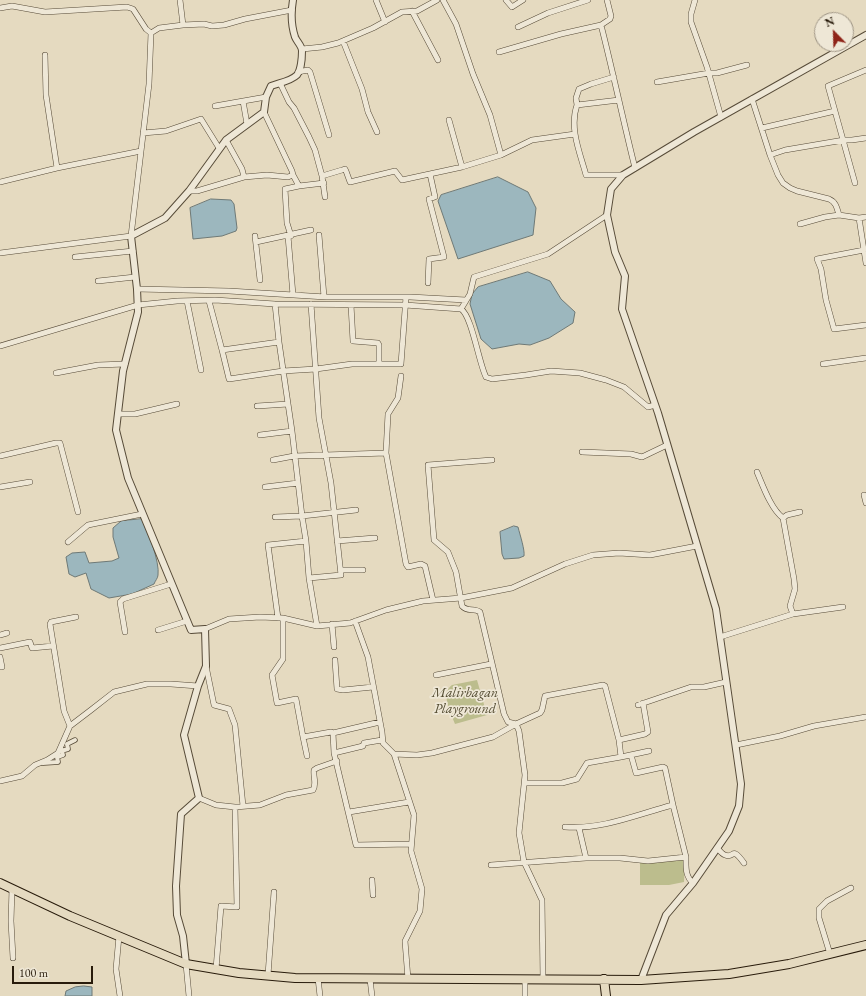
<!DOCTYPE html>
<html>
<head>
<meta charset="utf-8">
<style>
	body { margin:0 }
	#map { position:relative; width:866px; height:996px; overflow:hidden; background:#e5dac0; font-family:"EB Garamond",serif }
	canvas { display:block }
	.north { position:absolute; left:814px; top:12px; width:40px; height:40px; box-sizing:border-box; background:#eee7d6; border:1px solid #9f9585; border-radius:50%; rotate:337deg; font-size:11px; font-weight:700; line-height:16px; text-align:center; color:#281b0b }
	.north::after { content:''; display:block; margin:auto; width:14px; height:18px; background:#8f2418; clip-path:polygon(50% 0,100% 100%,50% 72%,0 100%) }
	.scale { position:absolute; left:12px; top:966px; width:81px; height:18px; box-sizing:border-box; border:2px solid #281b0b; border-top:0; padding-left:5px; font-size:12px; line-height:14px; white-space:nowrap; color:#281b0b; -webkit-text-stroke:3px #eee7d6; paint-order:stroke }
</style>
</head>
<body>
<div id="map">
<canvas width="866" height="996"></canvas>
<div class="north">N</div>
<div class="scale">100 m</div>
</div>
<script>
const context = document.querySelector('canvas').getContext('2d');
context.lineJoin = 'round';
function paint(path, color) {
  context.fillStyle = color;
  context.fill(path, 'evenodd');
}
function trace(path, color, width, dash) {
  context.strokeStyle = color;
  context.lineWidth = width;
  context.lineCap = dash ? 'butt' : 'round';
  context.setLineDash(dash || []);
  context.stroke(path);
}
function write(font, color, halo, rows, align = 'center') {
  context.font = font + ' "EB Garamond",serif';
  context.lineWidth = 3.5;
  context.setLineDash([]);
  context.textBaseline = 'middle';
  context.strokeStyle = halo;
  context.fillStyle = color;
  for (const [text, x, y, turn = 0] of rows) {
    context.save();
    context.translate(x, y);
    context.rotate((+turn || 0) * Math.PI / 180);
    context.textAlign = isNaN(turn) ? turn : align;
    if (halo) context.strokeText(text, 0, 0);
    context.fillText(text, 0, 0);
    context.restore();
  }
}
paint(new Path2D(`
	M477 680 487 715 455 724C451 713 440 693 452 685Z
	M685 860 684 882 669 885H640V862Z`), '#bcbd8d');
const water = new Path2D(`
	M498 177 528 192 536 208 533 235 458 259 438 201 441 195Z
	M211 199 231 200 234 204 237 228 236 231 222 236 193 239 190 208Z
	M528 272 550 281 561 299 575 312 573 323 549 338 530 345 519 344 492 349 481 339 470 304 472 294 478 287Z
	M142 519C148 530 160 563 158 575 158 578 155 581 154 584L132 594 109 598 91 589 86 573 75 577 69 574 66 557 72 553 85 552 89 563 112 561 119 558 113 537V528L121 521Z
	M514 526 518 527C520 535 525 550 524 556L519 558 504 559 502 554 500 532Z
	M84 986 92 987V996H65L66 991 75 987Z`);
paint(water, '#9cb7be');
trace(water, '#6e7976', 1);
const pedestrian = new Path2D(`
	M61 751 68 749 67 744 75 740
	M43 763 58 762 57 757 63 755 61 748`);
const minor = new Path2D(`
	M376 0 385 22
	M443 0 456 24 473 74 490 115 501 155
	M506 0 512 7 523 0
	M695 0 691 14V22L707 67 721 117
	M0 8 12 6 45 12 127 7 133 9 146 29 151 33
	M412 11 438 60
	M183 25 204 24 212 26 224 25 245 19 292 10
	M601 25C613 72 623 120 635 168
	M518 27 548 13 588 0
	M343 41 362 89 368 112 377 132
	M302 49 322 47 338 43 373 28 402 12 417 11 437 0
	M499 52 561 34 601 25 610 19 611 16 607 0
	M45 55 46 95 57 168
	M298 72 308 70 310 72 329 135
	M657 82 709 73H717L747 65
	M280 83 289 102 294 108 309 137 315 150 322 176
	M752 99 770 155 778 175 783 183 790 188 797 191 829 199C836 202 837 208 839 215L825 217 800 224
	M619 100 577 105C569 128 580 153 586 175H623
	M243 101 247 124
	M577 105 576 98 579 89 591 84 614 77
	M215 106 266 97
	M449 120 462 167
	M762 128 835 111
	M143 133 166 131 201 119 219 148
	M226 140 242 169 244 177
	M770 155 785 150 844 140H852L866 138
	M0 182 57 168 141 151
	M855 183 828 86 866 70
	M299 186 324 183
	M189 191H197L244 177 267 175 288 177 293 175 292 171 264 112
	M325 197 322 176 342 170 345 169 346 171 350 182 395 171 402 180 462 167 501 155 532 140 575 134
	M839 215 859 218 866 217
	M859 218 866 263
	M319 235 324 297
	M255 236 260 280
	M288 236 293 295
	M291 236 287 223 285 189 299 186 293 175
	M256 242 311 230
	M864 250 817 259 821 269 826 300 834 329 866 325
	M0 253 131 236 149 84 151 33 159 28 183 25 180 0
	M75 257 133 251
	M98 281 135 277
	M428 283 429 259 444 257 429 199 435 197 430 174
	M137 289 229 291 326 297H410L466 300
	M187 301 201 370
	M209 301 222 350
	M275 304 405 305 461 309C472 316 479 364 486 377L492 379 526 375 551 371 580 373 606 380 624 387 648 407 655 405
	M351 305 353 341 378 343 379 345V364
	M461 309 470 294 474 277 548 254 607 215
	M0 346 138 305 177 301 215 300 275 304 279 342
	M823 364 866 358
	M56 373 98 365 125 364
	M401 376 398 398 388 414 386 453 406 564 408 567 421 564 425 566 433 600
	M257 406 288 404
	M118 414H135L177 404
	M260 435 292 431
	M582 452 631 454 642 457 667 445
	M0 456 56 443H60L78 512
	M273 460 294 456 386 453
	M492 460 428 465 434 540 448 552 456 572 462 606C467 612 474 608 480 612L504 714 508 722 516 724 519 731 525 775 519 833 524 862 542 900 543 979
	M757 472C763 486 771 509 783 518L787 515 800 512
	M0 487 30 482
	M265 487 298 483
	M864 495 866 503
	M275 517 302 516 356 510
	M783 518 794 579 795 589 790 606 793 614
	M337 541 375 538
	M68 542 88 525 142 514
	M341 570H363
	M309 578 341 575 331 483 319 418 311 304
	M278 618 268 545 306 541
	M283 618V659L272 675 277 703 296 699 303 737 331 732 333 733 380 722
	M355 621 368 657 382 732 383 743 394 754 414 815 411 851 422 889 420 911 405 941 408 979
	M332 624 334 647
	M317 626 309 578 306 541 302 516 292 431 279 342 222 350 229 379 283 371 316 369 352 364H401L406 297
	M205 629 229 619 260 617 283 618 317 626 350 623 386 610 423 601 461 598 512 588 565 564 593 555 619 553 650 555 697 546
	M158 630 187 621
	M125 632 120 602 123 599 171 584
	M0 635 7 633
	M720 637 793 614 843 607
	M0 648 30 642 32 648 53 646
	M0 657 2 667H0
	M335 660 337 689 343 690 373 687
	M206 666 214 705 229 709 235 725 243 806
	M436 675 491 664
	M638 705 691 687H704L726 682
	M70 726 64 711 50 624 51 622 76 617
	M333 733 334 753 356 845 411 844
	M303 737 307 756
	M619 740 645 734 648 732 643 703
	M736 745 780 736 814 726 866 717
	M334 753 363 746 364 743 382 740
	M394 754 417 755 432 753 493 737 516 724 540 713 542 710 545 696 603 685 605 686 619 740 621 757
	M631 755 636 773 663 767 665 768 673 805
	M0 781 22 776 35 765 47 760 58 753 70 726 91 710 114 692 147 684H171L198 686
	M525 783H562L577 779 587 763 621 757 649 751
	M199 798 216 805 235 807 260 805 286 795 313 790C317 784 313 777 314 770L317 768 337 761
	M349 812 409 802
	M579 828 586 858
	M717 848C719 850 722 854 725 855 735 859 731 845 744 863
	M686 857C686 867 685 876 693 883
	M491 865 586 858H620L648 861 686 857 673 805C638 814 602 830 565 827
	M372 880 373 895
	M12 889 11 921 13 958
	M119 936 116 969 120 996
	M830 954 819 918V909L827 901 851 888
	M186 964 189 996
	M216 969 221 906 237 907 235 807
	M268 975 274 892
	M318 978 320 996
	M370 979 372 996
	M525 996V979`);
const tertiary = new Path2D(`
	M186 964 183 936 177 915 176 886 181 814 199 798 184 735 198 686 206 666 205 629 191 630 128 478 116 430 123 371 138 312 137 289 131 236 165 218 189 191 226 140 264 112 266 97 271 86C279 83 291 81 297 75 301 70 302 57 302 51 302 46 297 42 295 37 291 25 291 12 293 0
	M641 980 666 915 693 883 729 831 739 806 741 784 716 609 658 413 622 309 625 276 615 252 607 215 611 189 623 175 694 132 866 35`);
const primary = new Path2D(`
	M0 883 70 916 186 964 239 973 295 978 641 980 729 974 789 964 866 945
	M604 979 606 996`);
trace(pedestrian, '#574b38', 5.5);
trace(minor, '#574b38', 6);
trace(tertiary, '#574b38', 8);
trace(primary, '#281b0b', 10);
trace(pedestrian, '#eee7d6', 4);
trace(minor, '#eee7d6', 5);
trace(tertiary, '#eee7d6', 6);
trace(primary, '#e5dac0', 8);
write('italic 14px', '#544c32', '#eee7d6', [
	["Malirbagan",465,693],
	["Playground",465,709]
]);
</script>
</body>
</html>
